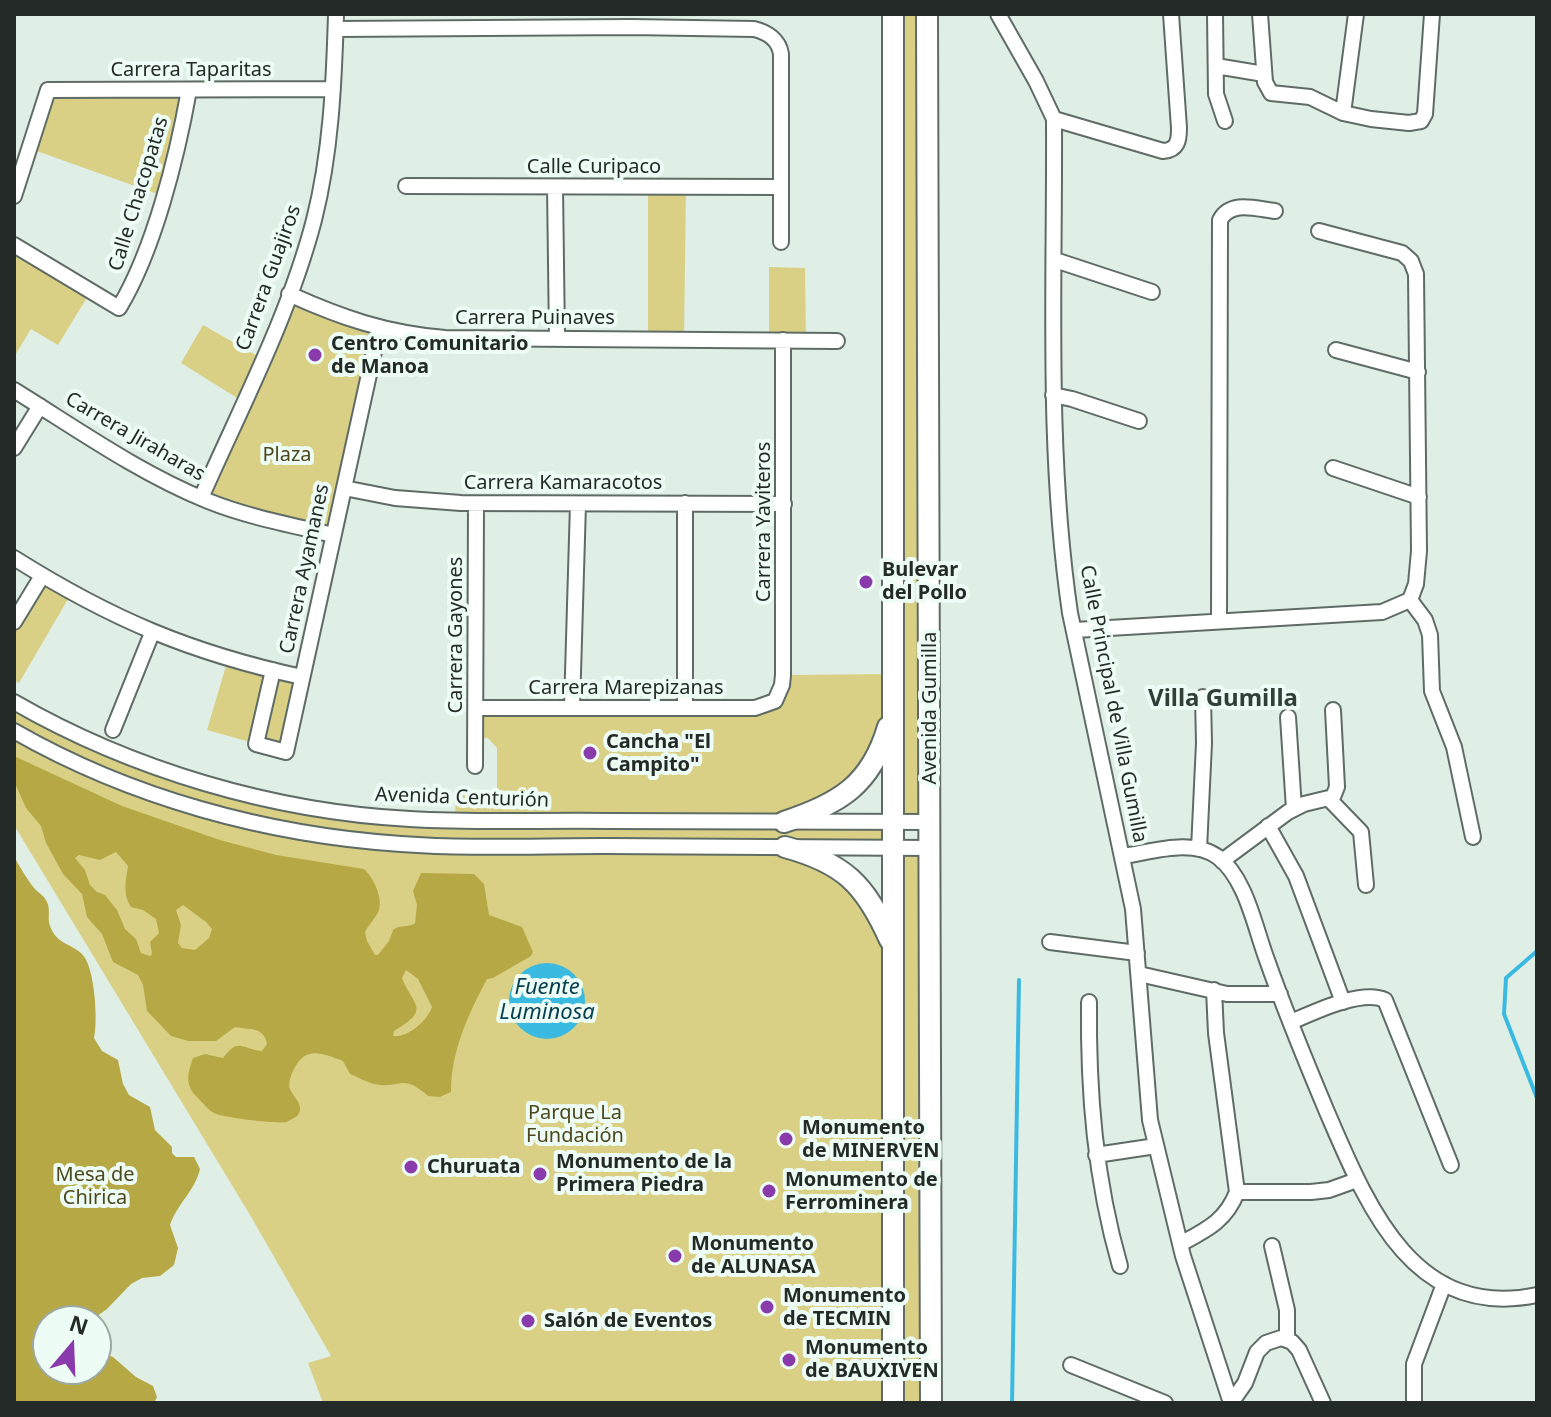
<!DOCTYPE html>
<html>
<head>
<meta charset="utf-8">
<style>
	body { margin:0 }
	#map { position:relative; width:1551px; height:1417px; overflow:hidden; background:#e0efe6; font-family:"Noto Sans",sans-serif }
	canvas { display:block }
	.frame { position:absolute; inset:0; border:16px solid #242a27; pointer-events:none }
	.north { position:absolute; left:32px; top:1305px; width:80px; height:80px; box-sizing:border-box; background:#edfcf4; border:2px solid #9da8a2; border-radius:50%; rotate:19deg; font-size:22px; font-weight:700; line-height:32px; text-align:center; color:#242a27 }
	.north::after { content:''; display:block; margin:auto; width:28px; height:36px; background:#8a3bab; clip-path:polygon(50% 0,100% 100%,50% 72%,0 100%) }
</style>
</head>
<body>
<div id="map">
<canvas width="1551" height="1417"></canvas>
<div class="frame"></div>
<div class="north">N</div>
</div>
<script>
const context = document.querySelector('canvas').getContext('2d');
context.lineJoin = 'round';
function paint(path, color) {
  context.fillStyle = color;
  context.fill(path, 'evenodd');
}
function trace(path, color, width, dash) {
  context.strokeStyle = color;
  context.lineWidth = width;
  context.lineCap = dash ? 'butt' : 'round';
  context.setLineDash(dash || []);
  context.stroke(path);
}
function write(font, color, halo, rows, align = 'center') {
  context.font = font + ' "Noto Sans",sans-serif';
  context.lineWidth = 8;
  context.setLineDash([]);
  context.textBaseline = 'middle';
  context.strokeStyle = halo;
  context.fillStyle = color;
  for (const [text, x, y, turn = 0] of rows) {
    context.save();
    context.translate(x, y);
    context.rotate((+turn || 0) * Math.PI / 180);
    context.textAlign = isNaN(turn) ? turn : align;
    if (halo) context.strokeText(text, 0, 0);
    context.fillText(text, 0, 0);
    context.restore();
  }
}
paint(new Path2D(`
	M894 14H925L928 820H894Z
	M48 90H189L163 196 31 149Z
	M648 189H686L684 338H648Z
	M14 245 91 291 58 345 31 329 14 357Z
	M769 267 805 268 806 340 769 339Z
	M289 294 379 329 333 535 201 498Z
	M203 325 261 358 242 401 181 363Z
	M43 577 71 594 19 683 14 680V624Z
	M228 659 302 677 286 752 207 730Z
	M891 674V711L874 759 806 814 893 822V848L790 847 836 866 893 947V1403H323L308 1363 331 1356 250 1215 14 825V702L65 728 250 795 455 820 456 790H497V748L488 738 476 737 477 709 766 708 785 675Z
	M894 849 928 850 930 1403H895Z`), '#d9d085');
paint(new Path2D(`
	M14 756 122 806 220 840 276 855 364 869C373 877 383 897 379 910 376 918 369 924 365 932L367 941 375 955H378L389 941 393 930C400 924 409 928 415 923L417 905 413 891 421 873 474 874 484 884 489 915 522 927 533 952 531 956 493 978 487 979C468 1015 451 1051 451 1092L440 1097 428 1096C400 1072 403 1090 374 1084 366 1082 358 1077 350 1074L343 1061C322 1053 305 1045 293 1071 291 1075 288 1084 290 1089 293 1097 306 1106 297 1116 297 1116 287 1122 287 1122 278 1124 223 1118 214 1113 208 1110 202 1102 197 1097 184 1085 188 1072 193 1058L205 1054 223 1058C239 1037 241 1049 262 1051L267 1044C264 1026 249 1030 235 1027L216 1041H188L171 1036 147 1011 143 985 138 975 113 962 102 934 87 917 82 894 63 874 46 843 41 826 26 808 14 781ZM116 852 128 866C126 880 122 894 131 907L143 910 156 919 159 933 150 942 152 954 150 956 141 953 136 939 125 929 117 910 105 895 97 892 90 885 85 870 75 858 79 855 100 860ZM183 905 206 922 212 929 209 938 195 950 182 948 178 943 181 925 176 910ZM406 970 418 979 432 1007C427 1021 408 1038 393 1036L394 1031C432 1009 413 1006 402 978Z
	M14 857C20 867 27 879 34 888 38 893 44 895 47 902 51 910 47 918 50 926 57 945 71 943 82 954 95 966 98 1022 94 1038L102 1051 118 1060 123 1084 129 1095 150 1107 155 1130 172 1147V1153L176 1157H194L200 1169C195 1191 177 1204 170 1225L178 1248 174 1265 160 1276 142 1278 131 1284 107 1309 90 1321H48V1369H96V1351L113 1357 136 1377 153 1386 157 1397 154 1403H14Z`), '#b6a945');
paint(new Path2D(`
	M509 1001a38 38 0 1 1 76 0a38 38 0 1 1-76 0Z`), '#3abae1');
trace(new Path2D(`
	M1537 951 1506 978 1504 1014 1537 1098
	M1012 1403 1019 980`), '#3abae1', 4);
const street = new Path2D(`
	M998 14 1036 81 1054 119C1055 284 1046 449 1070 613L1133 909 1150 1120 1183 1256 1231 1403
	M1215 14 1216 94 1225 121
	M1260 14 1265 82 1271 93 1310 97 1343 113 1371 119 1409 123 1421 121 1425 114 1432 14
	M336 29 631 27 754 29C767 32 779 40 781 54V242
	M1216 66 1264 74
	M1343 113 1356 14
	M1054 119 1163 151C1178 150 1179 140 1179 128L1171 14
	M406 186 781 187
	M555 187 557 339
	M14 196 48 90 333 89
	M14 245 119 308C154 250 177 157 189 90
	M1055 260 1152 292
	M289 294C342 318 386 333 445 338L837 341
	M1336 350 1418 372
	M14 390C77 429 139 473 208 501 248 517 291 525 333 535
	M1053 395 1072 399 1139 421
	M14 448 40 406
	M1333 468 1419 497
	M344 488 395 498 461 503 784 504
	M201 498C241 407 289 316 314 220 331 153 334 83 336 14
	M14 558C111 619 191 653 302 677
	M1410 600 1425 620 1430 635 1432 691 1454 747 1473 837
	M1219 621 1220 220C1231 200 1256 209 1275 211
	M14 622 42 576
	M1075 630 1382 612 1410 600 1416 584 1419 551 1416 274 1411 261 1402 253 1319 231
	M273 670 256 744 286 752 379 329
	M14 702C132 770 274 812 410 819 476 823 543 820 610 821 716 821 823 822 930 822
	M572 707 578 504
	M476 708H755L775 701 782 685 783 675V340
	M685 708V503
	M1288 717 1294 809
	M113 730 152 633
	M14 731C131 798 267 835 401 844 468 849 535 846 602 846 711 847 820 847 930 848
	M475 766 476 504
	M1330 800 1361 832 1366 885
	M1268 826 1296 876 1343 1002
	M1199 849 1204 743 1203 697
	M1123 856C1152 852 1192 838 1218 857 1246 878 1255 928 1267 960 1285 1011 1306 1062 1327 1112 1367 1205 1413 1321 1537 1295
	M1222 861 1288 812 1304 804 1333 797 1337 787 1333 710
	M1050 942 1137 953
	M1139 974 1227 994H1280
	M1089 1002C1088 1092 1095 1179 1120 1266
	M1291 1022C1314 1012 1362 989 1385 1000L1451 1165
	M1096 1155 1156 1146
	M1237 1192H1311L1329 1190 1357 1180
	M1180 1244C1206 1230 1226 1221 1237 1192L1216 1033 1214 990
	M1272 1246 1287 1310V1339
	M1071 1365 1165 1403
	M1231 1403 1245 1383 1257 1352 1266 1343 1281 1338 1292 1342 1299 1350 1323 1403
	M1414 1403V1364L1444 1284`);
const secondary = new Path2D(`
	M893 14V1403
	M927 14 931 1403
	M784 822C839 804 871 785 888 727
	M785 847C844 863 865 884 890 940`);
trace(street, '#5f6c65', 18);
trace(secondary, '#5f6c65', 24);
trace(street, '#fff', 14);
trace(secondary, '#fff', 20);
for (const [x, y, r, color] of [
	[315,355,8,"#8a3bab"],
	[866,582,8,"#8a3bab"],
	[590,753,8,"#8a3bab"],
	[786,1139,8,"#8a3bab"],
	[411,1167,8,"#8a3bab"],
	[540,1174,8,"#8a3bab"],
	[769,1191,8,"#8a3bab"],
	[675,1256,8,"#8a3bab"],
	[767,1307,8,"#8a3bab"],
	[528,1321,8,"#8a3bab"],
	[789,1360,8,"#8a3bab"]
]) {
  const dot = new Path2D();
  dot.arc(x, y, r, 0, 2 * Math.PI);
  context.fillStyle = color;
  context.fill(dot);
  trace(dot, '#edfcf4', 3);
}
write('20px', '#242a27', '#edfcf4', [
	["Carrera Taparitas",191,70],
	["Calle Curipaco",594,167],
	["Calle Chacopatas",139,194,-73],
	["Carrera Guajiros",269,278,-70],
	["Carrera Puinaves",535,318],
	["Carrera Jiraharas",135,437,30],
	["Carrera Kamaracotos",563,483],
	["Carrera Yaviteros",764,522,-90],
	["Carrera Ayamanes",305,569,-78],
	["Carrera Gayones",456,635,-90],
	["Carrera Marepizanas",626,688],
	["Calle Principal de Villa Gumilla",1113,704,79],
	["Avenida Gumilla",930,708,-90],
	["Avenida Centurión",462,798,2]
]);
write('bold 20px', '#242a27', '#edfcf4', [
	["Centro Comunitario",331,344],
	["de Manoa",331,367],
	["Bulevar",882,570],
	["del Pollo",882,593],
	["Cancha \"El",606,742],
	["Campito\"",606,765],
	["Monumento",802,1128],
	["de MINERVEN",802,1151],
	["Monumento de la",556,1162],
	["Primera Piedra",556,1185],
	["Churuata",427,1167],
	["Monumento de",785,1180],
	["Ferrominera",785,1203],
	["Monumento",691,1244],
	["de ALUNASA",691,1267],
	["Monumento",783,1296],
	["de TECMIN",783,1319],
	["Salón de Eventos",544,1321],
	["Monumento",805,1348],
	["de BAUXIVEN",805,1371]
], 'left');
write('20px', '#4d471e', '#edfcf4', [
	["Plaza",287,455],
	["Parque La",575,1113],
	["Fundación",575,1136],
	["Mesa de",95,1175],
	["Chirica",95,1198]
]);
write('italic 22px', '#063f4f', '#edfcf4', [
	["Fuente",547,988],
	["Luminosa",547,1013]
]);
write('bold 24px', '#323e38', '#edfcf4', [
	["Villa Gumilla",1223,699]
]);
</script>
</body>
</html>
